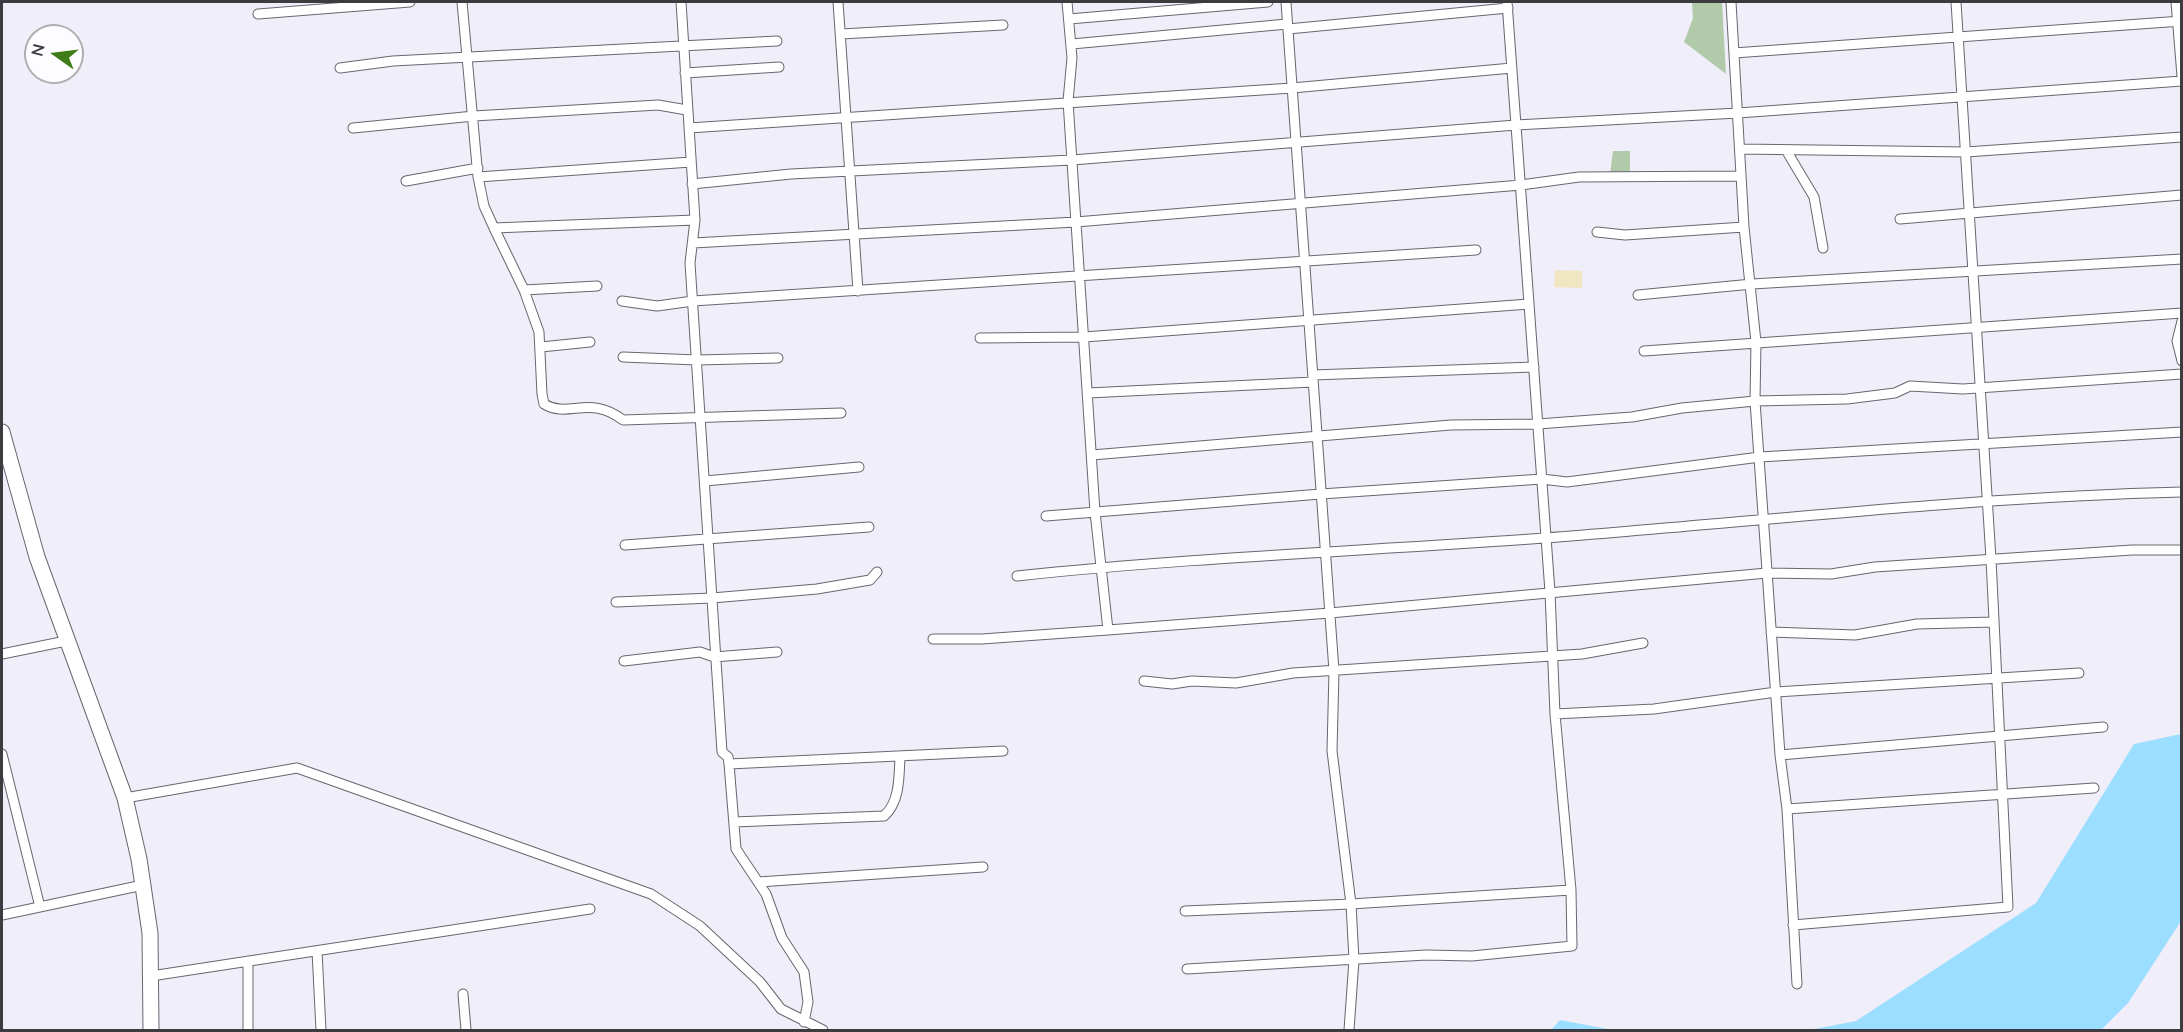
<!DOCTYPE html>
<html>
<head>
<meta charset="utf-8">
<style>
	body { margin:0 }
	#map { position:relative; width:2183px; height:1032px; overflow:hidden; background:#f0eef8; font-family:"Nunito Sans",sans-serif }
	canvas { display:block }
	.frame { position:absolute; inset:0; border:3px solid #3c3b3f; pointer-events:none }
	.north { position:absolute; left:24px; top:24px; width:60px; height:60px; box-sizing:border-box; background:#fdfdff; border:2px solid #b0afb2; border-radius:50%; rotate:284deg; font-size:16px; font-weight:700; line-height:24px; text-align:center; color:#3c3b3f }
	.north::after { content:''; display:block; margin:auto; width:21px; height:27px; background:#3e7c18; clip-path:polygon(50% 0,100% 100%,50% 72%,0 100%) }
</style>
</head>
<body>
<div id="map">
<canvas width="2183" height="1032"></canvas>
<div class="frame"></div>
<div class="north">N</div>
</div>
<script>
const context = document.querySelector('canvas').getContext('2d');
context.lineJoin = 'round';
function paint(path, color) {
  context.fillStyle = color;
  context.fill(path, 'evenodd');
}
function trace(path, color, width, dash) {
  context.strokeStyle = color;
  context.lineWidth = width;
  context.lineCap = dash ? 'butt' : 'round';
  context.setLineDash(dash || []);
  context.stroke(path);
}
paint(new Path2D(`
	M1692 2H1722L1726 74 1684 42 1693 18Z
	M1613 151H1630V172L1610 174Z`), '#b1cbaa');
paint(new Path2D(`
	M1555 270 1582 271V288L1554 287Z`), '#f0e6c1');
paint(new Path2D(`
	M2181 734V921L2128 1003 2101 1030H1809L1856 1021 2036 903 2134 744Z
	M1560 1020 1613 1030H1551Z`), '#9cdeff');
const minor = new Path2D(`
	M462 2 478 177 484 206 494 228 695 220
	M681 2 695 220 690 263 722 752 728 757 729 764 736 849 766 894 782 938 804 972 808 1002 804 1022
	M838 2 858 291
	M1067 2 1072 58 1068 101 1095 512 1108 630 1330 613 1767 573 1831 574 1875 567 2132 550H2182
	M1286 2 1334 671 1332 751 1351 904 1354 960 1349 1030
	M1731 2 1744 227 1756 342 1755 401 1780 755 1787 809 1797 984
	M2176 2 2182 76
	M258 14 410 2
	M1069 19 1268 2
	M1288 29 1508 8
	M841 34 1003 25
	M1072 44 1287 24
	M1734 53 2182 21
	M340 68 393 61 777 41
	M685 73 779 67
	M353 128 474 116 658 105 687 110
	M689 128 1292 88 1512 68
	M1740 149 1966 152 2182 137
	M1786 150 1814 197 1823 248
	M478 177 691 162
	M406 181 478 168
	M692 184 791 174 1072 160 1516 125 1738 113 2182 81
	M1900 219 2182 195
	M494 228 524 290 539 332 542 394 544 404C569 419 589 394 623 420L841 413
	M1597 232 1625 235 1744 227
	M693 243 1076 222 1521 185 1579 177 1741 176
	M524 290 597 286
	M1638 295 1752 284 2182 259
	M622 301 657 306 693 301 1476 250
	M2182 321 2177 341 2182 361
	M980 338 1084 337 1529 304
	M541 347 590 342
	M1644 351 2182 313
	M623 357 697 360 778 358
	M1313 375 1534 367
	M1088 393 1313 382
	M1092 455 1451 425 1538 424 1632 417 1682 408 1755 401 1847 399 1895 393 1910 386 1963 389 2182 374
	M705 481 859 467
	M1046 516 1321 494 1542 479 1567 482 1760 457 2182 432
	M625 545 869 527
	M1017 576C1192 557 1368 551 1544 538 1756 522 1968 497 2182 492
	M616 602 712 598 817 589 870 580 877 572
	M1771 632 1855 635 1917 624 1994 622
	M933 639H982L1108 630
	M2 654 66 641
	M624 661 700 652 714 657 777 652
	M1144 681 1172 684 1192 681 1236 683 1293 673 1582 654 1643 643
	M1555 714 1654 709 1776 692 2079 673
	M2 754 40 907
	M1780 755 2103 727
	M729 764 1003 751
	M125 798 297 768 651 894 700 926 760 982 781 1009 823 1030
	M1787 809 2094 788
	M734 822 884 816C900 802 899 777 900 756
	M758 882 983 867
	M1185 911 1351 904 1571 890
	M2 915 143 885
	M1793 925 2008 907 1991 559 1956 2
	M317 951 321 1030
	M1187 969 1426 955 1472 956 1572 946 1571 890 1555 714 1550 592 1507 2
	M151 976 590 909
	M463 994 466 1030
	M248 1030V961`);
const trunk = new Path2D(`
	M2 432 37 557 125 798 139 859 150 933 151 1030`);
trace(minor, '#68666f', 11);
trace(trunk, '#68666f', 17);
trace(minor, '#fff', 9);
trace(trunk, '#fff', 15);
</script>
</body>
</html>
